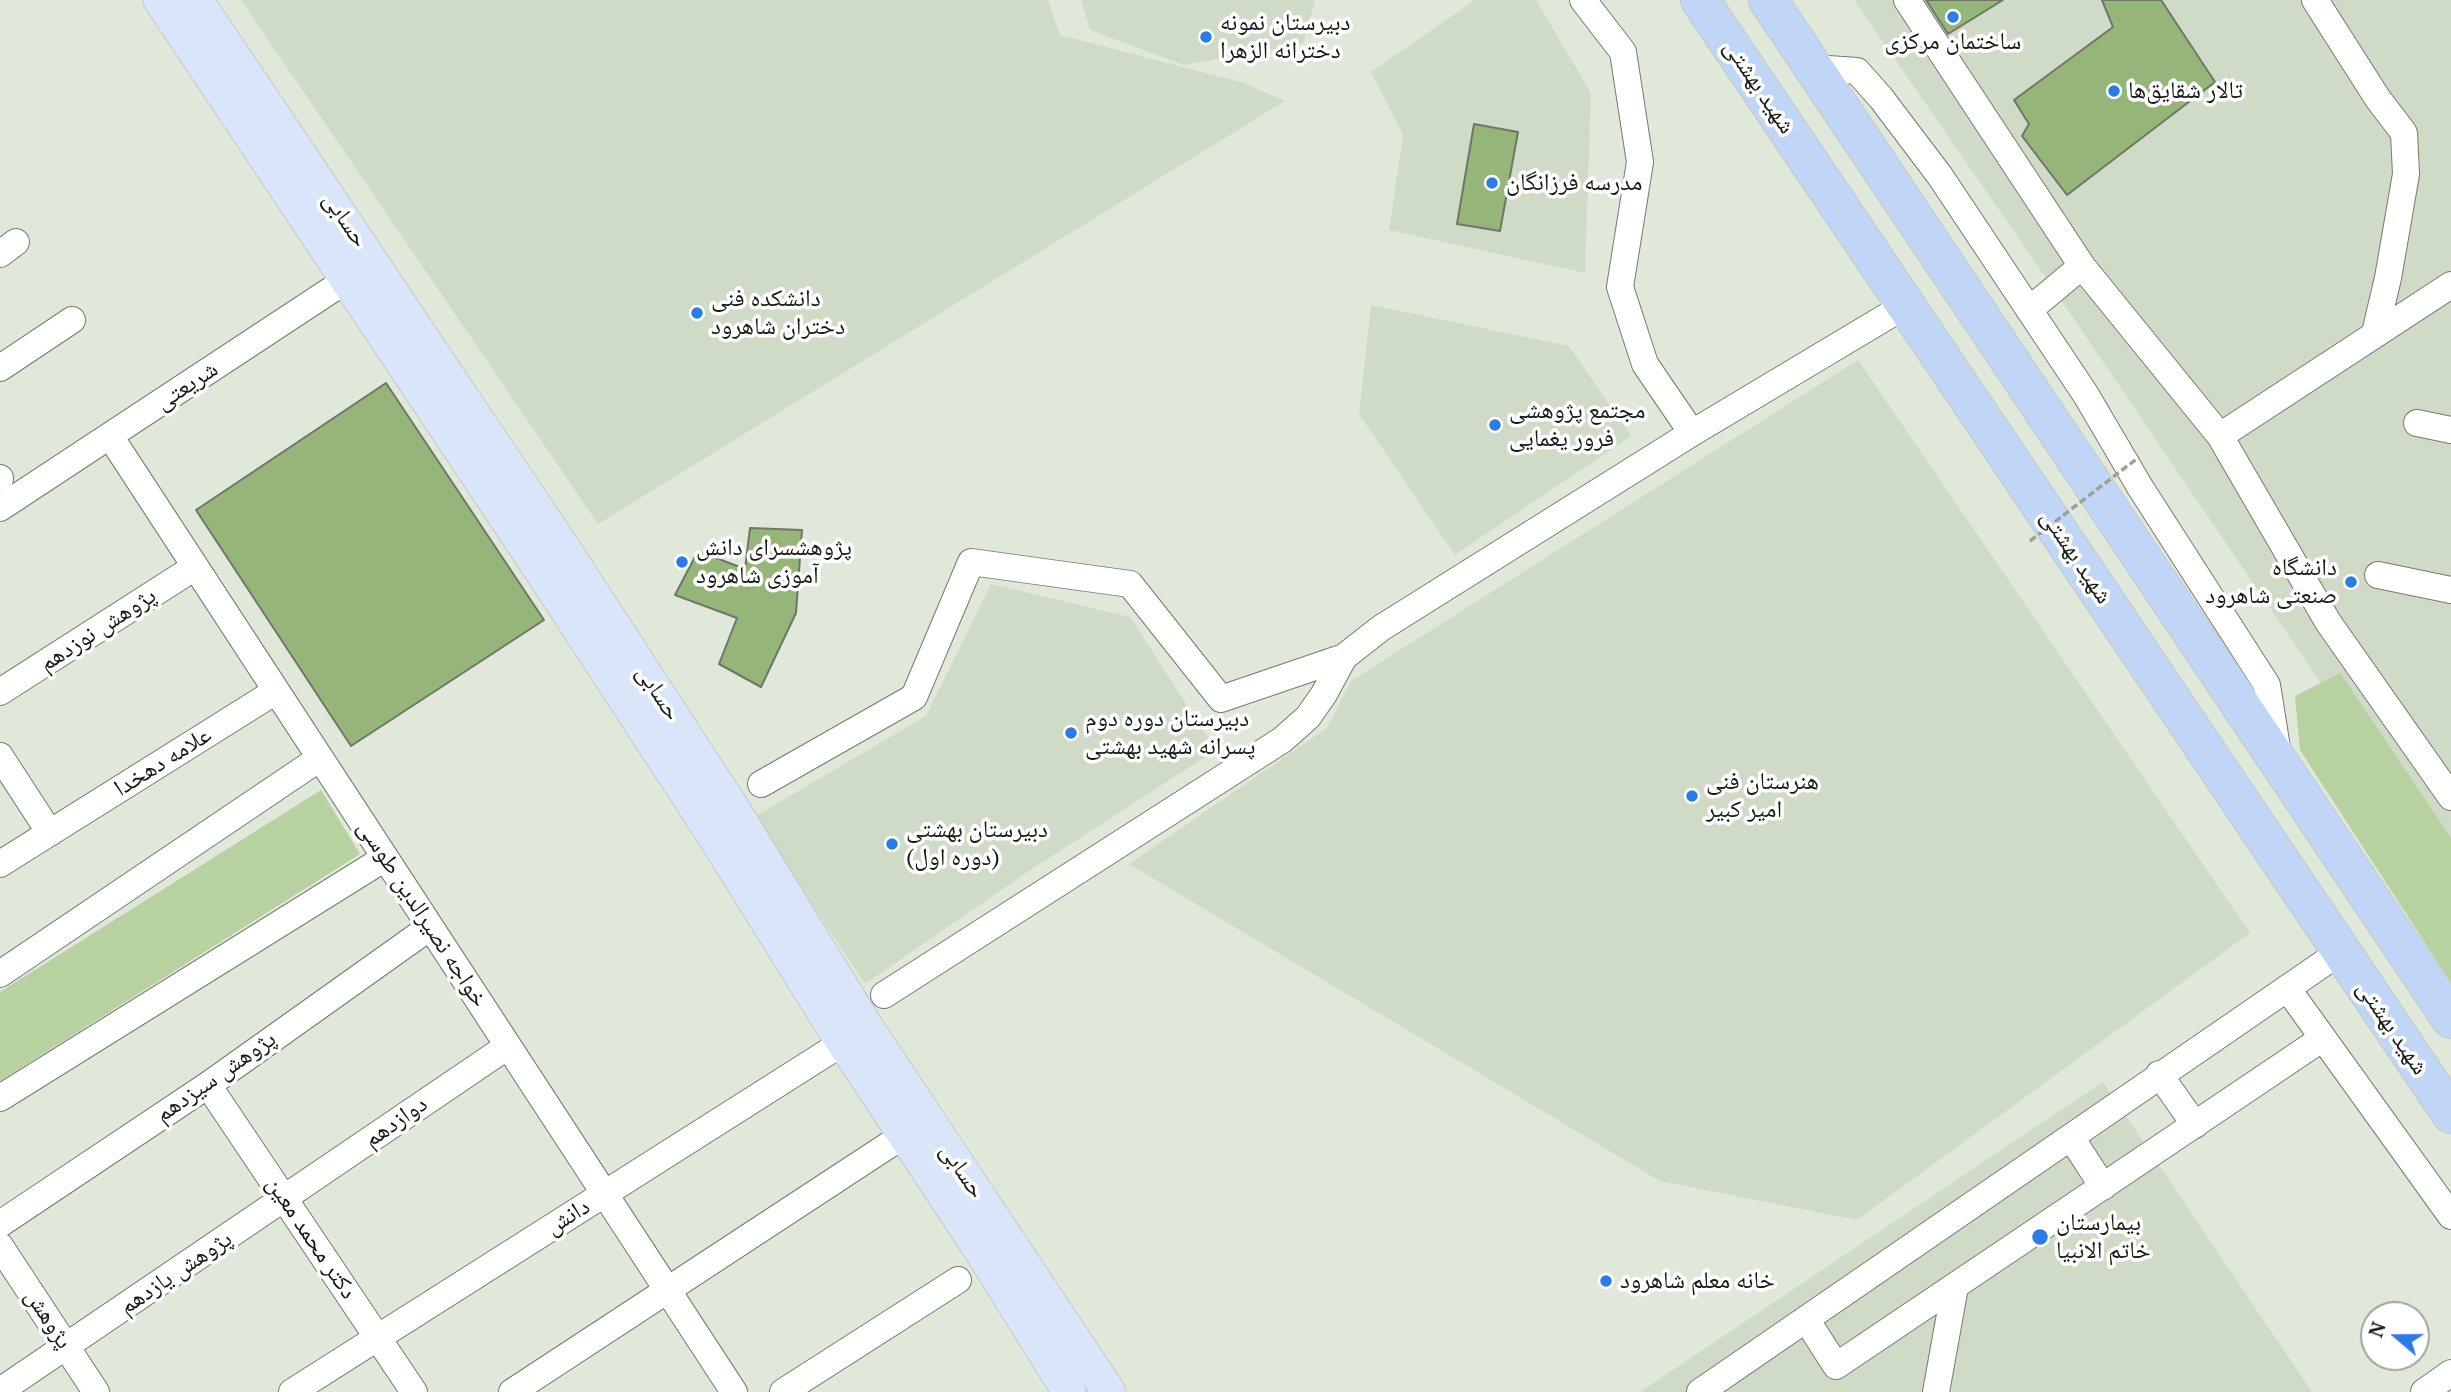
<!DOCTYPE html>
<html>
<head>
<meta charset="utf-8">
<style>
	body { margin:0 }
	#map { position:relative; width:2451px; height:1392px; overflow:hidden; background:#e0e8da; font-family:"PT Serif",serif }
	canvas { display:block }
	.north { position:absolute; left:2360px; top:1301px; width:70px; height:70px; box-sizing:border-box; background:#fff; border:2px solid #a2a3a1; border-radius:50%; rotate:290deg; font-size:19px; font-weight:700; line-height:28px; text-align:center; color:#171914 }
	.north::after { content:''; display:block; margin:auto; width:24px; height:32px; background:#2b7ce7; clip-path:polygon(50% 0,100% 100%,50% 72%,0 100%) }
</style>
</head>
<body>
<div id="map">
<canvas width="2451" height="1392"></canvas>
<div class="north">N</div>
</div>
<script>
const context = document.querySelector('canvas').getContext('2d');
context.lineJoin = 'round';
function paint(path, color) {
  context.fillStyle = color;
  context.fill(path, 'evenodd');
}
function trace(path, color, width, dash) {
  context.strokeStyle = color;
  context.lineWidth = width;
  context.lineCap = dash ? 'butt' : 'round';
  context.setLineDash(dash || []);
  context.stroke(path);
}
function write(font, color, halo, rows, align = 'center') {
  context.font = font + ' "PT Serif","Noto Naskh Arabic",serif';
  context.lineWidth = 7;
  context.setLineDash([]);
  context.textBaseline = 'middle';
  context.strokeStyle = halo;
  context.fillStyle = color;
  for (const [text, x, y, turn = 0] of rows) {
    context.save();
    context.translate(x, y);
    context.rotate((+turn || 0) * Math.PI / 180);
    context.textAlign = isNaN(turn) ? turn : align;
    if (halo) context.strokeText(text, 0, 0);
    context.fillText(text, 0, 0);
    context.restore();
  }
}
paint(new Path2D(`
	M241 0H1048L1060 35 1244 83 1285 101 598 524Z
	M1081 0H1315L1303 44 1184 65 1090 30Z
	M1475 0H1536L1591 93 1585 273 1389 230 1403 135 1371 72Z
	M1854 0H2451V875L2053 288Z
	M1371 305 1569 346 1631 436 1455 555 1359 414Z
	M1858 360 2250 933 1857 1220 1660 1181 1129 864 1327 728 1351 681Z
	M991 584 1130 617 1216 750 1029 871 865 984 754 817 926 716Z
	M2103 1082 2312 1392H1640Z`), '#d0dbc7');
paint(new Path2D(`
	M2340 673 2451 838V983L2300 750 2295 696Z
	M321 790 360 854 0 1081V992Z`), '#b8d1a1');
const building = new Path2D(`
	M1926 0H2003L1948 34Z
	M2102 0H2161L2215 82 2067 195 2022 136 2029 124 2014 100 2113 27Z
	M1474 124 1518 132 1500 231 1457 224Z
	M386 383 544 620 351 746 196 510Z
	M750 528 802 530 796 613 761 687 719 664 737 618 675 595 698 551 745 569Z`);
paint(building, '#95b579');
trace(building, '#6f766a', 2);
const minor = new Path2D(`
	M1583 0 1623 52 1640 162 1620 287 1645 364 1692 433
	M1907 0 2082 266 2220 436 2451 285
	M2315 0 2378 99 2404 133 2406 174 2388 278 2375 333
	M1813 68 1857 71 1881 98 1940 176 2086 395 2140 487 2267 685 2278 754
	M0 254 16 242
	M2029 310 2082 266
	M0 368 72 320
	M2417 423 2451 430
	M110 436 734 1392
	M2220 436 2328 622 2451 797
	M0 478V479
	M0 508 363 269
	M2378 575 2451 590
	M0 692 195 567
	M0 756 50 833
	M761 784 914 697 971 562 1130 584 1221 699 1344 657
	M0 864 276 691
	M0 974 320 758
	M2287 988 2451 1216
	M884 995 1282 740 1308 717 1324 694 1344 657 1381 628 1692 433 1906 305
	M2159 1074 2195 1125
	M208 1085 414 1392
	M0 1098 385 858
	M2071 1137 2103 1187
	M0 1224 208 1085 430 927
	M0 1246 96 1392
	M1806 1319 1836 1366 2323 1038
	M0 1391 508 1046
	M292 1392 858 1033
	M512 1392 904 1135
	M783 1392 958 1280
	M1700 1392 2340 952
	M1936 1392 1955 1287
	M2424 1392 2451 1373`);
const major = new Path2D(`
	M160 0 538 566 714 836 831 1024 978 1246 1069 1392
	M196 0 566 552 735 812 867 1028 1109 1392`);
const highway = new Path2D(`
	M1700 0 2451 1114
	M1768 0 2451 1019`);
trace(minor, '#757b6f', 28);
trace(major, '#c7c8c7', 35);
trace(highway, '#c7c8c7', 40);
trace(minor, '#fff', 26);
trace(major, '#d9e6fa', 33);
trace(highway, '#bfd6f6', 38);
trace(new Path2D(`
	M2030 541 2139 457`), '#9ba196', 3.5, [7, 3.5]);
for (const [x, y, r, color] of [
	[1953,17,7,"#2b7ce7"],
	[1206,37,7,"#2b7ce7"],
	[2114,91,7,"#2b7ce7"],
	[1492,183,7,"#2b7ce7"],
	[697,313,7,"#2b7ce7"],
	[1495,425,7,"#2b7ce7"],
	[682,562,7,"#2b7ce7"],
	[2351,582,7,"#2b7ce7"],
	[1071,733,7,"#2b7ce7"],
	[1692,796,7,"#2b7ce7"],
	[892,844,7,"#2b7ce7"],
	[2040,1237,9,"#2b7ce7"],
	[1606,1281,7,"#2b7ce7"]
]) {
  const dot = new Path2D();
  dot.arc(x, y, r, 0, 2 * Math.PI);
  context.fillStyle = color;
  context.fill(dot);
  trace(dot, '#fff', 2.5);
}
write('24px', '#171914', '#fff', [
	["دبیرستان نمونه",1220,23],
	["دخترانه الزهرا",1220,51],
	["ساختمان مرکزی",1953,42,"center"],
	["تالار شقایق‌‌ها",2128,91],
	["مدرسه فرزانگان",1506,183],
	["دانشکده فنی",711,299],
	["دختران شاهرود",711,327],
	["مجتمع پژوهشی",1509,411],
	["فرور یغمایی",1509,439],
	["پژوهشسرای دانش",696,548],
	["آموزی شاهرود",696,576],
	["دانشگاه",2337,568,"right"],
	["صنعتی شاهرود",2337,596,"right"],
	["دبیرستان دوره دوم",1085,719],
	["پسرانه شهید بهشتی",1085,747],
	["هنرستان فنی",1706,782],
	["امیر کبیر",1706,810],
	["دبیرستان بهشتی",906,830],
	["(دوره اول)",906,858],
	["بیمارستان",2056,1223],
	["خاتم الانبیا",2056,1251],
	["خانه معلم شاهرود",1620,1281]
], 'left');
write('24px', '#171914', '#fff', [
	["شهید بهشتی",1759,87,56],
	["حسابی",345,220,56],
	["شریعتی",187,386,-33],
	["شهید بهشتی",2076,557,56],
	["پژوهش نوزدهم",98,630,-33],
	["حسابی",658,693,57],
	["علامه دهخدا",163,762,-32],
	["خواجه نصیرالدین طوسی",422,914,57],
	["شهید بهشتی",2392,1028,56],
	["پژوهش سیزدهم",216,1077,-35],
	["دوازدهم",396,1122,-35],
	["حسابی",962,1171,56],
	["دانش",568,1217,-32],
	["دکتر محمد معین",311,1238,56],
	["پژوهش یازدهم",176,1273,-34],
	["پژوهش",48,1319,57]
]);
</script>
</body>
</html>
